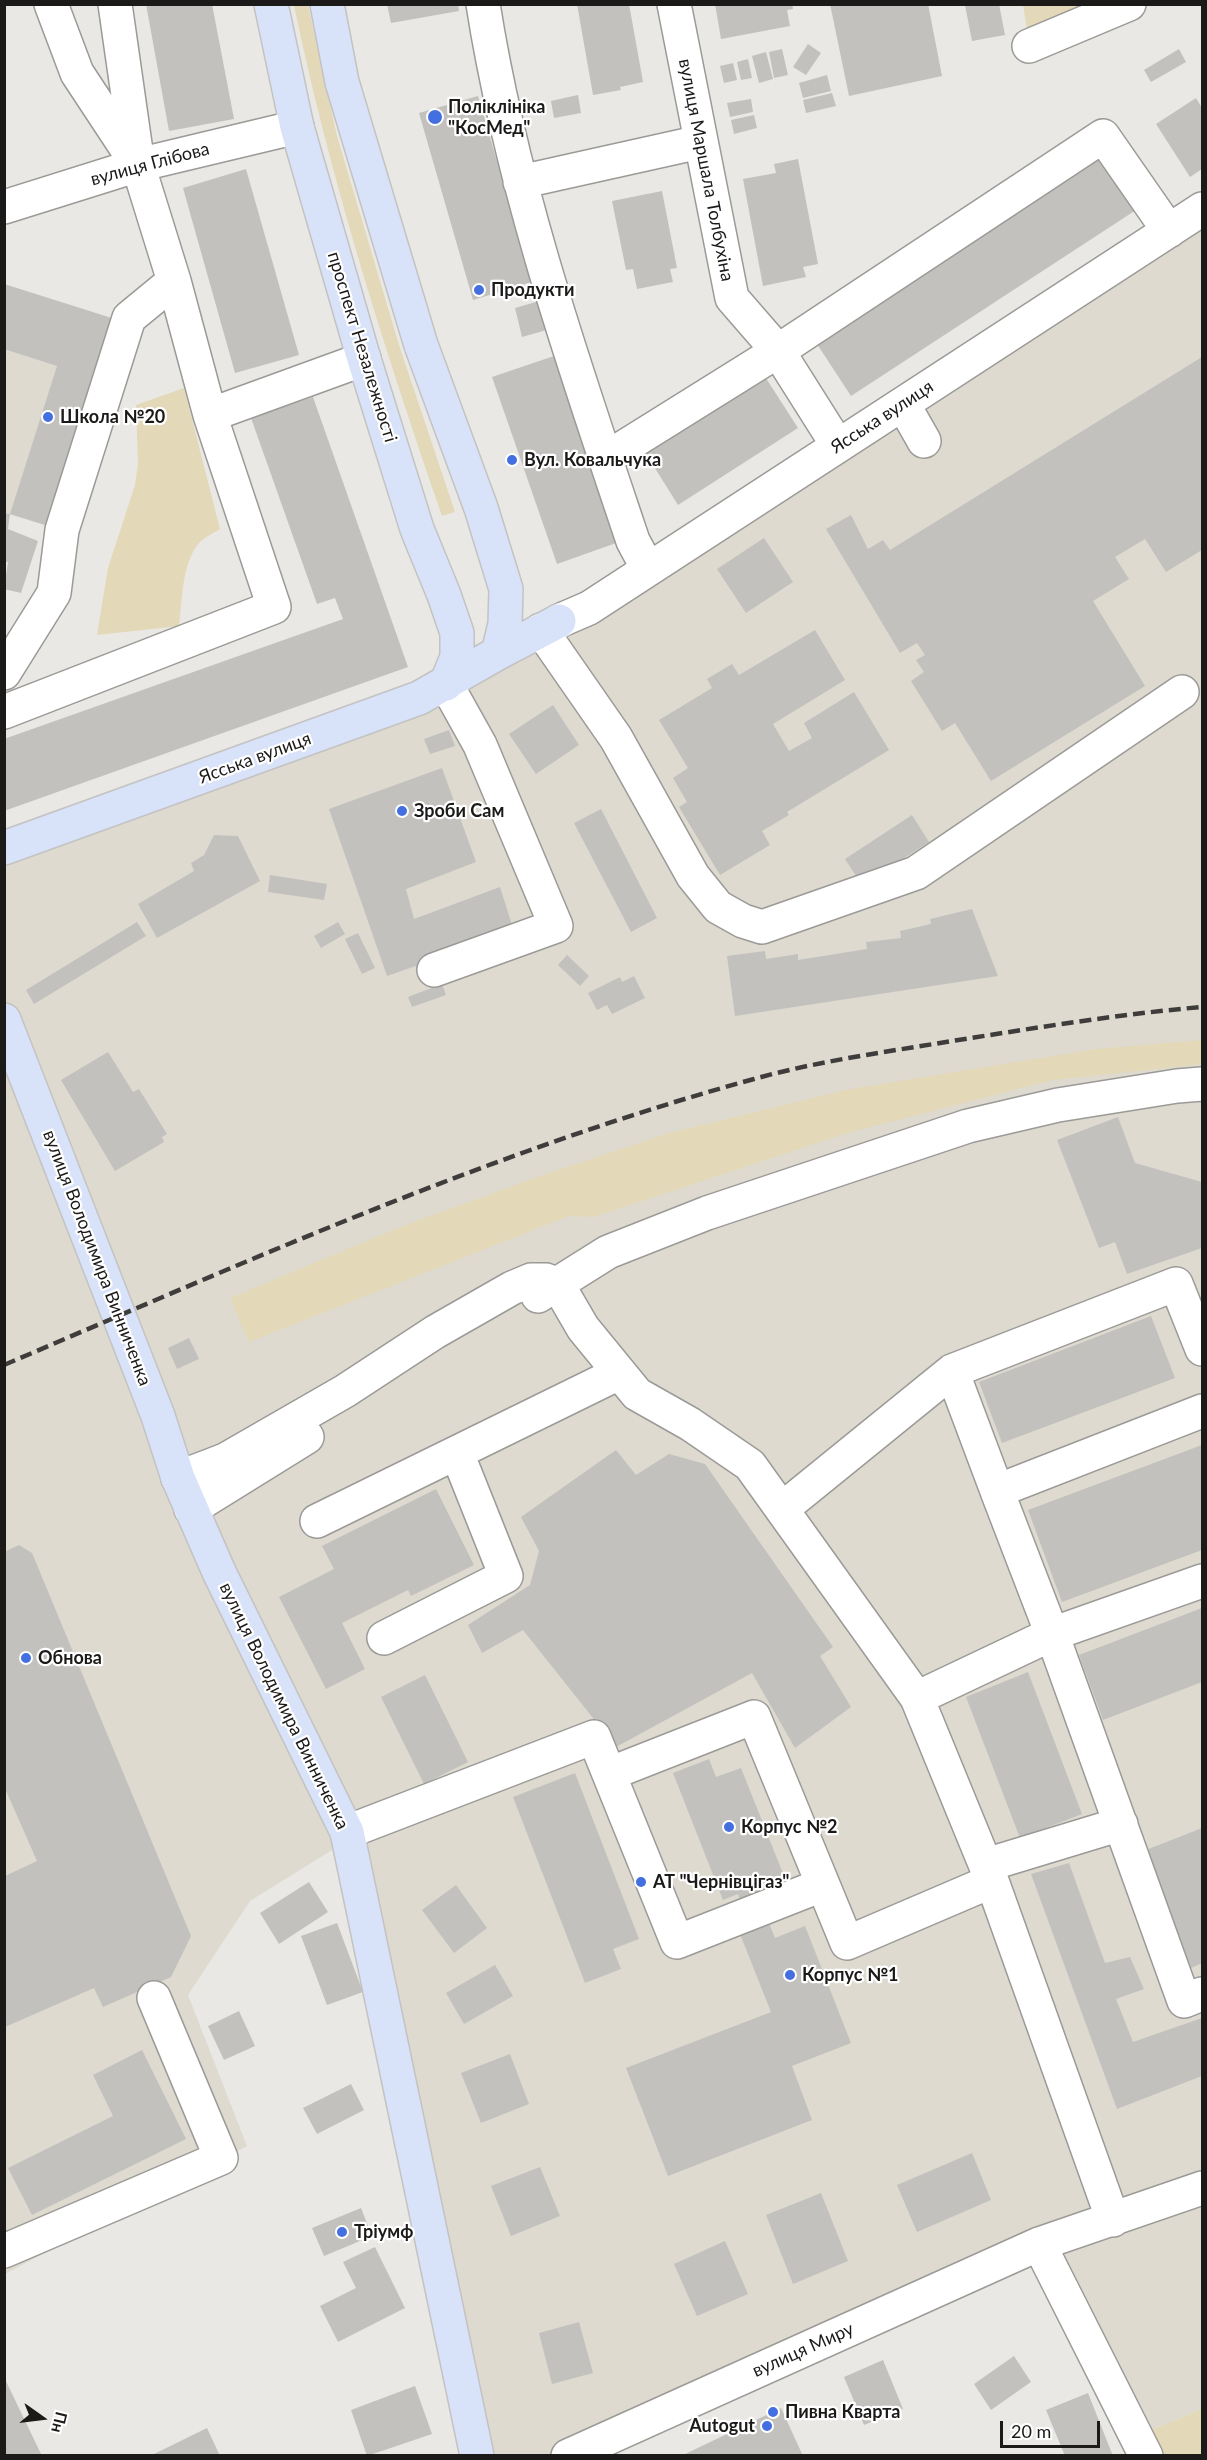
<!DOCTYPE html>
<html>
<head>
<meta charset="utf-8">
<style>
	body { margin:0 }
	#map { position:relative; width:1207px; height:2460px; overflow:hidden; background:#e9e8e4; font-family:Lato,sans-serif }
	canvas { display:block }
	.frame { position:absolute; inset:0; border:6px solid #1b1a19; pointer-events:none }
	.north { position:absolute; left:12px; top:2388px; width:60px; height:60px; -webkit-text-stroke:4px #fff; paint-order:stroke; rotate:104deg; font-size:16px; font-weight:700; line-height:24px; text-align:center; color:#1b1a19 }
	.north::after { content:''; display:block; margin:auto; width:21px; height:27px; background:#1b1a19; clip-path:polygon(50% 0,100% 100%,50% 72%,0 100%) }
	.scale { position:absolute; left:1000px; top:2421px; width:100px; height:27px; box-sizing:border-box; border:3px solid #1b1a19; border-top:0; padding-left:8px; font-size:18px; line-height:21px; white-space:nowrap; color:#1b1a19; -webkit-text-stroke:4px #fff; paint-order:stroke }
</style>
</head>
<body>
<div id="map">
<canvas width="1207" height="2460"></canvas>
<div class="frame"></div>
<div class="north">Пн</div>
<div class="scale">20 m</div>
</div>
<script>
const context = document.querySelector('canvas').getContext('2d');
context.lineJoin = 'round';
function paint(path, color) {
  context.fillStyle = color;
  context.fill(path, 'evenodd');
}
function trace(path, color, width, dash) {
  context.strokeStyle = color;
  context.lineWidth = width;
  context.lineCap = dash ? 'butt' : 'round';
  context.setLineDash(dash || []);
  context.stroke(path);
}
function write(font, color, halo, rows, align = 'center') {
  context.font = font + ' Lato,sans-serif';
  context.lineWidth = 4.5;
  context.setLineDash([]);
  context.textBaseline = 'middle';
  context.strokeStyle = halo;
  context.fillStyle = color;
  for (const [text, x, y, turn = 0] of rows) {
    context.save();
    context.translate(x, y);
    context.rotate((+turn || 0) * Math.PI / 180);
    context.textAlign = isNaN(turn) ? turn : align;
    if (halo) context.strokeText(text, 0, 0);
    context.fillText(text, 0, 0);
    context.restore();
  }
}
paint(new Path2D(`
	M1202 212V2409L1132 2438 1037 2250 575 2455H481L353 1837 250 1901 188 1995 247 2146 5 2274V851L420 699Z
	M4 284 121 321 58 529 5 513Z`), '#dedad0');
paint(new Path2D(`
	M1023 4 1091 5 1027 30Z
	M294 5H308L337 136 399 345 455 512 442 516C384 348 330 179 294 5Z
	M184 388 220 529C214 533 205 537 200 542 182 561 182 601 179 626L97 635 108 568 135 485 138 464 136 405Z
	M1202 1040V1064L1053 1080 851 1132 594 1217 569 1216 249 1342 230 1298 403 1226 543 1175 669 1133 850 1089 1096 1049Z
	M1202 2409V2455H1141L1132 2438Z`), '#e3d8b7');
paint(new Path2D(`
	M146 4H212L234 119 169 131Z
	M387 4H458L459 11 391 23Z
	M577 4H629L643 82 620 87 621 90 593 95Z
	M715 4H792L793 9 787 10 790 26 721 39Z
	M830 4H928L942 76 849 96Z
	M967 4H999L1005 35 972 41 965 5Z
	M808 44 821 53 806 75 793 67Z
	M782 49 788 75 774 78 769 52Z
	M1179 49 1186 62 1151 82 1144 70Z
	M766 52 773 79 759 83 752 56Z
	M748 59 752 78 741 80 737 62Z
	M733 63 737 80 724 83 720 66Z
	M827 75 831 91 803 98 799 83Z
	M832 93 836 106 806 113 803 100Z
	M578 95 581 113 554 118 551 101Z
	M478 96 532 282 473 300 419 113Z
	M1196 98 1202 108V169L1190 177 1156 124Z
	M751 99 753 112 730 117 727 103Z
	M754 115 757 128 734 134 731 120Z
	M1100 155 1136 210 851 396 815 341Z
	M798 159 818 264 803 267 806 277 763 286 743 179 776 173 774 164Z
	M246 169 299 355 235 373 183 188Z
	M662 191 677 268 670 269 673 282 637 289 633 269 626 270 612 201Z
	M4 284 121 321 58 529 10 514 57 366 4 349Z
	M550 298 557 327 522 337 515 308Z
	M554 356 619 542 557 564 492 377Z
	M1202 357V550L1166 572 1145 539 1115 557 1129 579 1093 601 1145 686 991 781 955 723 942 731 911 681 924 672 916 660 925 655 917 643 900 653 826 529 851 515 868 549 883 540 890 550Z
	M762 372 798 428 678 505 643 449Z
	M313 397 408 667 4 811V739L343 619 335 598 317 604 251 418Z
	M4 513 10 514 8 529 38 541 21 593 4 589 8 562H4Z
	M764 538 793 582 746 613 717 569Z
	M815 630 845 680 773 724 789 751 812 738 804 723 854 692 889 750 787 812 789 815 762 831 770 845 720 875 679 807 687 802 673 778 688 768 659 720 712 688 707 679 732 664 739 675Z
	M553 705 579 745 536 774 509 734Z
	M449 730 455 746 430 754 424 739Z
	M442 768 476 862 406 889 414 919 500 887 512 925 502 936 387 976 329 809Z
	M601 809 657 918 631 932 574 823Z
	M912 815 929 842 862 885 845 859Z
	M214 835 238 836 260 881 157 938 138 904 194 871 191 863 204 855Z
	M270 875 327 884 324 900 268 892Z
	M972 909 998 976 735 1016 727 956 765 951 766 959 798 954V960L867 949 866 942 901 938 900 931 931 924 930 919Z
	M137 922 146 936 34 1004 26 990Z
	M338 922 345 934 321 948 314 936Z
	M358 933 375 968 362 974 345 939Z
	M567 955 589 976 580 986 558 965Z
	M634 976 645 998 612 1014 607 1005 597 1010 588 993 620 977 622 982Z
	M442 984 446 995 412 1007 408 997Z
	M108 1052 133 1092 139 1089 167 1134 162 1137 164 1142 115 1171 61 1080Z
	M1118 1117 1135 1163 1202 1182V1248L1127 1274 1115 1242 1099 1248 1057 1140Z
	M1151 1316 1175 1378 1002 1443 979 1382Z
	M189 1338 199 1359 177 1369 168 1348Z
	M1202 1445V1550L1062 1602 1028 1510Z
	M616 1450 636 1475 669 1454 705 1464 833 1647 820 1656 851 1707 795 1748 752 1673 616 1747 523 1630 482 1653 468 1625 530 1585 539 1551 521 1517Z
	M436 1489 474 1565 411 1596 408 1590 342 1623 365 1669 326 1689 279 1597 334 1569 322 1546Z
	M19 1545 32 1553 191 1936 171 1977 103 2007 94 1988 5 2027V1876L37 1861 4 1786V1552Z
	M1202 1608V1682L1103 1720 1079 1655Z
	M1028 1672 1082 1814 1020 1838 966 1697Z
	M425 1675 468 1762 424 1784 381 1697Z
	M709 1759 716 1777 741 1768 784 1876 756 1887 769 1923 775 1938 805 1926 851 2043 792 2066 812 2120 668 2176 626 2068 771 2012 740 1934 751 1930 738 1894 723 1900 673 1773Z
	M575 1773 639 1939 613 1949 621 1969 585 1983 513 1797Z
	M1202 1828V1963L1191 1968 1146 1850Z
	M1069 1863 1105 1963 1130 1957 1144 1989 1116 1999 1133 2042 1202 2018V2076L1117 2109 1031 1874Z
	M309 1882 328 1912 279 1944 260 1913Z
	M456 1885 487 1928 454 1953 422 1910Z
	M337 1923 363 1992 327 2005 301 1936Z
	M495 1965 513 1996 464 2024 446 1993Z
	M239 2011 255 2046 224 2060 208 2026Z
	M142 2050 186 2139 32 2215 8 2168 113 2116 93 2075Z
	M510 2054 529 2104 481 2123 461 2073Z
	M351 2084 364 2110 317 2134 303 2108Z
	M972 2153 991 2200 917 2232 897 2185Z
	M540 2167 560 2216 511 2236 491 2186Z
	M821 2193 848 2261 793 2284 766 2215Z
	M361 2208 372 2236 324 2256 312 2228Z
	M725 2241 748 2294 697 2316 674 2264Z
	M375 2247 405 2308 338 2342 320 2306 356 2288 343 2262Z
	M579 2322 593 2373 552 2384 539 2333Z
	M1014 2356 1031 2382 991 2410 974 2384Z
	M883 2360 903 2409 864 2425 844 2377Z
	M4 2377 42 2456H4Z
	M415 2386 432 2434 367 2456 351 2410Z
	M1088 2393 1113 2456H1065L1046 2410Z
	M781 2408 803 2456H681L729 2433Z
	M207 2428 220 2456H150Z`), '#c2c1be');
const minor = new Path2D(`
	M51 4 77 73 133 158
	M483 4C512 188 574 365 633 541L648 569
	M674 4 732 298 778 351 838 446
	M1029 46 1129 4
	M520 182 700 142
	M4 207 138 165 297 127
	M903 404 924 441
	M210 415 364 359
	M605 459 778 351 1103 136 1169 231
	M559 621 589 608 1202 209
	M541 630 616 738 693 876 718 907 743 921 762 927 916 873 1182 692
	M4 673 54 593 62 530 129 318 174 281
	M4 712 274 607 210 415 174 281 138 165 115 4
	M434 970 556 926 480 745 446 684
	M538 1296 608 1252 707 1213 968 1126 1058 1105 1177 1086 1202 1084
	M952 1371 997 1491 1202 1411
	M178 1478 225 1460 345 1391 435 1332 512 1288 531 1280H546L558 1285 583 1328 637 1394 690 1424 750 1465 917 1698 992 1881 1113 2220
	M191 1509 307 1437
	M782 1509 952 1371 1176 1284 1202 1349
	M317 1521 619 1373
	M1202 1581 1052 1634 1184 2001 1202 1994
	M384 1638 506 1576 457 1453
	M917 1698 1052 1634 997 1491
	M609 1774 754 1717 847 1943 992 1881
	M347 1832 594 1737 677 1942 822 1885
	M986 1865 1121 1824
	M1039 2244 1146 2456
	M4 2251 221 2158 154 1998
	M568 2456 1039 2244 1202 2188`);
const major = new Path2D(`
	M271 4 297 127 364 359 417 529 444 595 457 633V657L446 684
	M327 4 342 82 421 345 481 508 506 589 505 624 498 653
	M4 848 419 698 498 653 559 621
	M4 1020 158 1416 178 1478 219 1572 347 1832 477 2456`);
trace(minor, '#9b9a97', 36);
trace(major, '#c4c3c3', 36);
trace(minor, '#fff', 33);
trace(major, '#d8e2f8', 33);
trace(new Path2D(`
	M4 1365C250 1260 495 1150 754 1079 818 1061 886 1052 952 1041 1035 1028 1119 1014 1202 1007`), '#3e3d3b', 4.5, [12, 6]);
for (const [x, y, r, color] of [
	[435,117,8,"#436fe0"],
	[479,290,6,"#436fe0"],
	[48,417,6,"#436fe0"],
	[512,460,6,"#436fe0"],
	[402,811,6,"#436fe0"],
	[26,1658,6,"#436fe0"],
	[729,1827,6,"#436fe0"],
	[641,1882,6,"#436fe0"],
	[790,1975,6,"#436fe0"],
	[342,2232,6,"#436fe0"],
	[773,2412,6,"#436fe0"],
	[767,2426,6,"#436fe0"]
]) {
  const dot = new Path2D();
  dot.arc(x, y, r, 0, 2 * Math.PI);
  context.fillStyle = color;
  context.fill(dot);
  trace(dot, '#fff', 2);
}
write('bold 18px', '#1b1a19', '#fff', [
	["Поліклініка",448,107],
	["\"КосМед\"",448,128],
	["Продукти",491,290],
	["Школа №20",60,417],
	["Вул. Ковальчука",524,460],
	["Зроби Сам",414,811],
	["Обнова",38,1658],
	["Корпус №2",741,1827],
	["АТ \"Чернівцігаз\"",653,1882],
	["Корпус №1",802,1975],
	["Тріумф",354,2232],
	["Пивна Кварта",785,2412],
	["Autogut",755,2426,"right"]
], 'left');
write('18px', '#1b1a19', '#fff', [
	["вулиця Глібова",150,164,-15],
	["вулиця Маршала Толбухіна",706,170,79],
	["проспект Незалежності",362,347,73],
	["Ясська вулиця",882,417,-33],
	["Ясська вулиця",255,758,-20],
	["вулиця Володимира Винниченка",97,1258,69],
	["вулиця Володимира Винниченка",284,1706,64],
	["вулиця Миру",803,2350,-24]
]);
</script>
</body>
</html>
